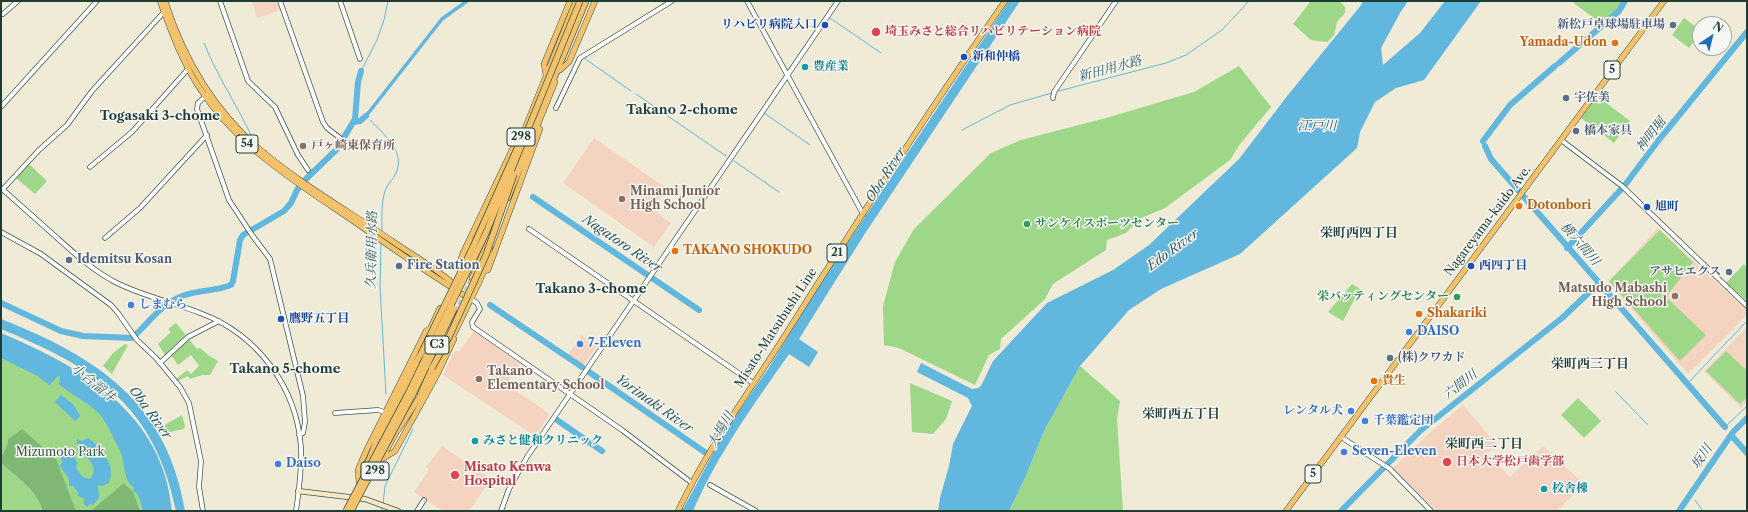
<!DOCTYPE html>
<html>
<head>
<meta charset="utf-8">
<style>
	body { margin:0 }
	#map { position:relative; width:1748px; height:512px; overflow:hidden; background:#efebd7; font-family:"Libre Caslon Text",serif }
	canvas { display:block }
	.frame { position:absolute; inset:0; border:2px solid #1f3d34; pointer-events:none }
	.north { position:absolute; left:1692px; top:16px; width:40px; height:40px; box-sizing:border-box; background:#f6f6f2; border:1px solid #a0aca6; border-radius:50%; rotate:35deg; font-size:11px; font-weight:700; line-height:16px; text-align:center; color:#1f3d34 }
	.north::after { content:''; display:block; margin:auto; width:14px; height:18px; background:#1f6fb2; clip-path:polygon(50% 0,100% 100%,50% 72%,0 100%) }
</style>
</head>
<body>
<div id="map">
<canvas width="1748" height="512"></canvas>
<div class="frame"></div>
<div class="north">N</div>
</div>
<script>
const context = document.querySelector('canvas').getContext('2d');
context.lineJoin = 'round';
function paint(path, color) {
  context.fillStyle = color;
  context.fill(path, 'evenodd');
}
function trace(path, color, width, dash) {
  context.strokeStyle = color;
  context.lineWidth = width;
  context.lineCap = dash ? 'butt' : 'round';
  context.setLineDash(dash || []);
  context.stroke(path);
}
function write(font, color, halo, rows, align = 'center') {
  context.font = font + ' "Libre Caslon Text","Noto Serif JP",serif';
  context.lineWidth = 3;
  context.setLineDash([]);
  context.textBaseline = 'middle';
  context.strokeStyle = halo;
  context.fillStyle = color;
  for (const [text, x, y, turn = 0] of rows) {
    context.save();
    context.translate(x, y);
    context.rotate((+turn || 0) * Math.PI / 180);
    context.textAlign = isNaN(turn) ? turn : align;
    if (halo) context.strokeText(text, 0, 0);
    context.fillText(text, 0, 0);
    context.restore();
  }
}
paint(new Path2D(`
	M252 1H276L280 10 257 18Z
	M594 138 666 188 652 209 671 223 654 247 563 183Z
	M1658 228 1747 311V315L1688 374 1608 282Z
	M1747 327V402L1741 408 1704 371Z
	M474 331 520 364 506 384 550 414 535 436 443 375 454 352 460 351Z
	M581 335 597 346 583 366 568 355Z
	M1463 405 1497 445 1487 454 1510 477 1543 446 1584 484 1557 511H1436L1392 469 1432 431Z
	M442 446 491 479 469 511H443L414 492 429 470 426 467Z`), '#f4d3c1');
paint(new Path2D(`
	M1311 1H1340L1345 7V13L1337 22 1334 35 1327 42 1311 40 1293 24Z
	M1571 1H1624L1619 10 1602 24Z
	M1684 18 1700 30V33L1689 48 1672 35Z
	M1239 66 1271 107 1240 144 1230 160 1165 208 1139 219 1126 233 1107 240 1106 250 1053 284 1045 299 1001 339 1000 349 989 355 975 385 899 348 884 345 883 306 895 262 914 229 991 153 1021 140 1106 118 1194 92Z
	M1597 96 1630 121 1614 143 1581 118Z
	M29 164 47 181 35 194 16 178Z
	M1660 230 1693 262 1666 297 1706 335 1680 361 1609 281Z
	M1744 264 1747 268V301L1726 283Z
	M1352 284 1360 289 1343 321 1328 312Z
	M176 323 186 335 165 355 158 344 171 332 168 329Z
	M189 339 197 349 200 348 208 355 218 361 210 375H202L190 379 188 376 178 381 176 379 187 370 191 374 199 366 191 355 178 365 171 355Z
	M125 344 128 345 112 374 103 366 113 353Z
	M1 351 53 369 99 405 158 511H1Z
	M1726 351 1745 369 1747 367V397L1740 404 1706 371Z
	M1080 366 1120 401 1117 419 1123 511H1009L1025 478 1044 431Z
	M910 383 952 401 946 419 933 434 912 432Z
	M1578 398 1601 421 1584 438 1561 415Z
	M182 415 185 426 184 429 166 433 161 427Z`), '#9fd789');
paint(new Path2D(`
	M22 429 56 459 76 511H43C38 491 16 476 1 463 1 452 8 450 8 439Z
	M124 483 133 492 140 511H91Z`), '#7fb875');
paint(new Path2D(`
	M1009 1H1020L864 235 799 339 818 352 809 367 789 354C754 404 717 455 693 511H682L725 431 768 369 816 290Z
	M1361 1H1408L1400 13 1381 48 1383 65 1420 33 1445 1H1481L1424 80 1396 88 1375 102 1360 132 1357 148 1240 254 1161 289 1129 310 1080 366 1044 431 1025 478 1009 511H938L940 498 949 466 953 444 972 406 968 398 917 372 921 363 972 389 978 388 981 386 993 361 1047 303 1113 270 1149 245 1239 159 1288 95 1362 4Z
	M1 319C97 357 167 402 185 511H176C154 404 95 368 1 329Z
	M1 333C82 367 163 413 172 511H143C141 504 140 494 133 491L134 487C123 482 125 461 120 451 113 438 106 418 94 409 83 400 69 393 59 384L60 376H58L49 385 38 376 1 358Z
	M61 395 73 404 80 416 75 421 55 402Z
	M88 438C99 445 111 460 111 473 111 477 110 479 109 483L102 486 98 485 99 498 93 505 90 504 87 507 83 503 85 499 78 496V492L73 486H69V479L60 466 62 462 61 458 65 453C73 452 74 458 78 463L76 468 83 477 90 479C100 467 87 457 78 450L77 439 82 441Z`), '#61b7dd');
trace(new Path2D(`
	M830 18 881 53
	M204 43C217 76 237 105 252 137
	M584 58 631 91
	M361 71 377 40 384 20 388 1
	M1055 92 1166 63 1186 55 1222 30 1249 1
	M636 94 726 156
	M764 113 810 145
	M370 120C383 134 406 151 396 173 394 179 387 184 385 191 381 204 382 218 382 232
	M962 130 1010 105 1052 93
	M734 161 779 192
	M381 243 380 287 386 394
	M1687 384 1747 321
	M1616 392 1647 424
	M1725 427 1747 406
	M1695 500 1703 511
	M383 504 385 486 413 429
	M382 511V507`), '#61b7dd', 1);
trace(new Path2D(`
	M366 116 442 19 467 1`), '#61b7dd', 3.5);
trace(new Path2D(`
	M1559 63 1619 11 1625 1
	M354 122 360 121 366 116
	M1483 141 1510 105 1555 66
	M1485 146 1491 159 1725 427
	M533 197 699 310
	M1567 248 1625 185 1658 141 1747 32
	M1 303 61 331 83 336 132 338C149 323 162 302 185 295 200 290 216 291 231 285L233 281 240 240 243 235 284 211 291 203 297 190 307 178 337 149 355 119 358 82 361 71
	M490 305 582 367
	M589 372 706 453
	M557 420 602 451
	M1731 435 1747 453
	M681 511H682
	M1341 511 1420 431 1562 318 1599 283
	M1679 511 1733 432 1747 418`), '#61b7dd', 6);
trace(new Path2D(`
	M419 365 437 328
	M431 366 472 278`), '#c5c8b6', 5, [5, 2.5]);
const tertiary = new Path2D(`
	M220 1 248 81 275 107 298 155 308 170
	M280 1 323 122 327 128 340 138
	M340 1 360 59
	M747 1 863 214
	M3 14 18 1
	M207 95 198 103 197 109 229 200 252 235 270 259 303 396 305 422 303 433 299 435
	M1053 98 1054 92 1116 1
	M1 107 97 1
	M556 108 580 58 672 1
	M1561 140 1622 186 1747 306
	M90 167 132 132 188 69
	M1 188C19 204 37 220 55 236 74 253 92 270 115 282 142 296 172 302 200 313 257 334 297 387 301 448 302 469 299 490 296 511
	M3 189 39 150 67 125 92 91 164 12
	M529 229 753 383
	M1 232 41 254 111 305 118 313 137 340 156 358 180 387 189 403 201 461 199 487 203 511
	M105 238 140 208 207 135
	M471 299 477 303 480 309 472 322 473 327 622 430 692 483
	M160 363 188 337 219 321
	M335 413 378 410 384 412
	M1341 437 1390 469 1431 511
	M710 485 756 511
	M417 511 424 500
	M501 511 509 489 527 457 838 1`);
const secondary = new Path2D(`
	M298 491 365 499 398 511`);
const primary = new Path2D(`
	M160 1C172 34 184 67 205 96 242 149 297 183 349 218 389 246 429 274 470 299
	M165 1C183 57 213 109 258 148 300 184 350 212 395 243 416 257 439 270 457 287
	M678 511C708 448 747 395 784 337 855 224 929 111 1005 1
	M1286 511 1664 1`);
const trunk = new Path2D(`
	M560 70 569 62 595 1
	M546 75 544 64 570 1
	M522 136 576 1
	M508 198 555 82
	M471 258 488 221
	M464 259 470 246 475 240
	M460 268 459 265 463 253 521 131
	M484 271 488 270 540 129
	M472 278 489 240
	M430 329 440 308
	M398 430C425 391 448 348 468 305 477 287 487 268 490 248
	M382 437 419 365
	M384 458 395 451 438 373 454 339
	M365 470 381 429 413 366
	M373 475 399 427
	M359 482 358 470 367 449 426 331 431 328`);
const motorway = new Path2D(`
	M514 174 586 1
	M412 369 421 354
	M421 393 432 368`);
trace(tertiary, '#3e574c', 5.5);
trace(secondary, '#3e574c', 6);
trace(primary, '#3e574c', 6);
trace(trunk, '#3e574c', 6);
trace(motorway, '#3e574c', 7);
trace(tertiary, '#fff', 4);
trace(secondary, '#fae7c3', 4.5);
trace(primary, '#f3c26a', 5);
trace(trunk, '#f3c26a', 5);
trace(motorway, '#f3c26a', 5.5);
const motorwayBridge = new Path2D(`
	M421 354 473 247 524 133
	M432 368 449 337 486 255 514 174
	M346 511 409 392 486 233 580 1
	M351 511 413 394 454 309`);
trace(motorwayBridge, '#3e574c', 7, []);
trace(motorwayBridge, '#f3c26a', 5.5);
for (const [x, y, r, color] of [
	[825,25,4,"#1a4fb4"],
	[1673,25,4,"#5c6f8a"],
	[876,32,5,"#e0444e"],
	[1615,43,4,"#e8710a"],
	[964,57,4,"#1a4fb4"],
	[805,67,4,"#0f9aa8"],
	[1566,98,4,"#5c6f8a"],
	[1576,131,4,"#5c6f8a"],
	[303,146,4,"#8d6e63"],
	[622,199,4,"#8d6e63"],
	[1519,206,4,"#e8710a"],
	[1647,207,4,"#1a4fb4"],
	[1027,224,4,"#2e9e5b"],
	[675,251,4,"#e8710a"],
	[69,260,4,"#5c6f8a"],
	[399,266,4,"#5c6f8a"],
	[1471,266,4,"#1a4fb4"],
	[1729,272,4,"#5c6f8a"],
	[1675,296,4,"#8d6e63"],
	[1457,297,4,"#2e9e5b"],
	[131,305,4,"#3f7fe0"],
	[1419,314,4,"#e8710a"],
	[281,319,4,"#1a4fb4"],
	[1409,332,4,"#3f7fe0"],
	[580,344,4,"#3f7fe0"],
	[1390,358,4,"#5c6f8a"],
	[479,379,4,"#8d6e63"],
	[1374,381,4,"#e8710a"],
	[1351,411,4,"#3f7fe0"],
	[1365,421,4,"#3f7fe0"],
	[475,441,4,"#0f9aa8"],
	[1344,452,4,"#3f7fe0"],
	[1447,462,5,"#e0444e"],
	[278,464,4,"#3f7fe0"],
	[455,475,5,"#e0444e"],
	[1544,489,4,"#0f9aa8"]
]) {
  const dot = new Path2D();
  dot.arc(x, y, r, 0, 2 * Math.PI);
  context.fillStyle = color;
  context.fill(dot);
  trace(dot, '#f6f6f2', 1.5);
}
for (const [x, y, w] of [
	[1612,70,16],
	[521,137,28],
	[247,144,22],
	[837,253,20],
	[437,345,24],
	[375,471,28],
	[1313,474,16]
]) {
  const box = new Path2D();
  box.roundRect(x - w / 2, y - 9, w, 18, 3);
  context.fillStyle = '#f6f6f2';
  context.fill(box);
  trace(box, '#1f3d34', 1);
}
write('bold 11px', '#1f3d34', null, [
	["5",1612,70],
	["298",521,137],
	["54",247,144],
	["21",837,253],
	["C3",437,345],
	["298",375,471],
	["5",1313,474]
]);
write('bold 12px', '#164399', '#f6f6f2', [
	["リハビリ病院入口",817,25,"right"],
	["新和仲橋",972,57],
	["旭町",1655,207],
	["西四丁目",1479,266],
	["鷹野五丁目",289,319]
], 'left');
write('bold 12px', '#4e5e75', '#f6f6f2', [
	["新松戸卓球場駐車場",1665,25,"right"],
	["宇佐美",1574,98],
	["橋本家具",1584,131],
	["Idemitsu Kosan",77,260],
	["Fire Station",407,266],
	["アサヒエクス",1721,272,"right"],
	["(株)クワカド",1398,358]
], 'left');
write('bold 12px', '#be3a42', '#f6f6f2', [
	["埼玉みさと総合リハビリテーション病院",885,32],
	["日本大学松戸歯学部",1456,462],
	["Misato Kenwa",464,468],
	["Hospital",464,482]
], 'left');
write('bold 12px', '#c56008', '#f6f6f2', [
	["Yamada-Udon",1607,43,"right"],
	["Dotonbori",1527,206],
	["TAKANO SHOKUDO",683,251],
	["Shakariki",1427,314],
	["貴生",1382,381]
], 'left');
write('bold 12px', '#0d838f', '#f6f6f2', [
	["豊産業",813,67],
	["みさと健和クリニック",483,441],
	["校舎棟",1552,489]
], 'left');
write('bold 12px', '#785e54', '#f6f6f2', [
	["戸ヶ崎東保育所",311,146],
	["Minami Junior",630,192],
	["High School",630,206],
	["Matsudo Mabashi",1667,289,"right"],
	["High School",1667,303,"right"],
	["Takano",487,372],
	["Elementary School",487,386]
], 'left');
write('12px', '#1f3d34', '#f6f6f2', [
	["Nagareyama-kaido Ave.",1488,221,-53],
	["Misato-Matsubushi Line",776,328,-57]
]);
write('bold 12px', '#27864d', '#f6f6f2', [
	["サンケイスポーツセンター",1035,224],
	["栄バッティングセンター",1449,297,"right"]
], 'left');
write('bold 12px', '#366cbe', '#f6f6f2', [
	["しまむら",139,305],
	["DAISO",1417,332],
	["7-Eleven",588,344],
	["レンタル犬",1343,411,"right"],
	["千葉鑑定団",1373,421],
	["Seven-Eleven",1352,452],
	["Daiso",286,464]
], 'left');
write('12px', '#395c45', '#f6f6f2', [
	["Mizumoto Park",60,453]
]);
write('italic 13px', '#305c5e', '#f6f6f2', [
	["新田用水路",1110,69,-15],
	["江戸川",1317,126],
	["神明堀",1651,135,-52],
	["Oba River",886,175,-57],
	["Nagatoro River",622,244,34],
	["横六間川",1580,244,49],
	["久兵衛用水路",372,250,-89],
	["Edo River",1173,250,-36],
	["小合溜井",93,383,39],
	["六間川",1460,385,-38],
	["Yorimaki River",654,404,35],
	["Oba River",150,413,54],
	["大場川",721,430,-60],
	["坂川",1702,457,-56]
]);
write('bold 13px', '#1f3d34', '#f6f6f2', [
	["Takano 2-chome",682,110],
	["Togasaki 3-chome",160,116],
	["栄町西四丁目",1359,233],
	["Takano 3-chome",591,289],
	["栄町西三丁目",1590,364],
	["Takano 5-chome",285,369],
	["栄町西五丁目",1181,414],
	["栄町西二丁目",1484,444]
]);
</script>
</body>
</html>
